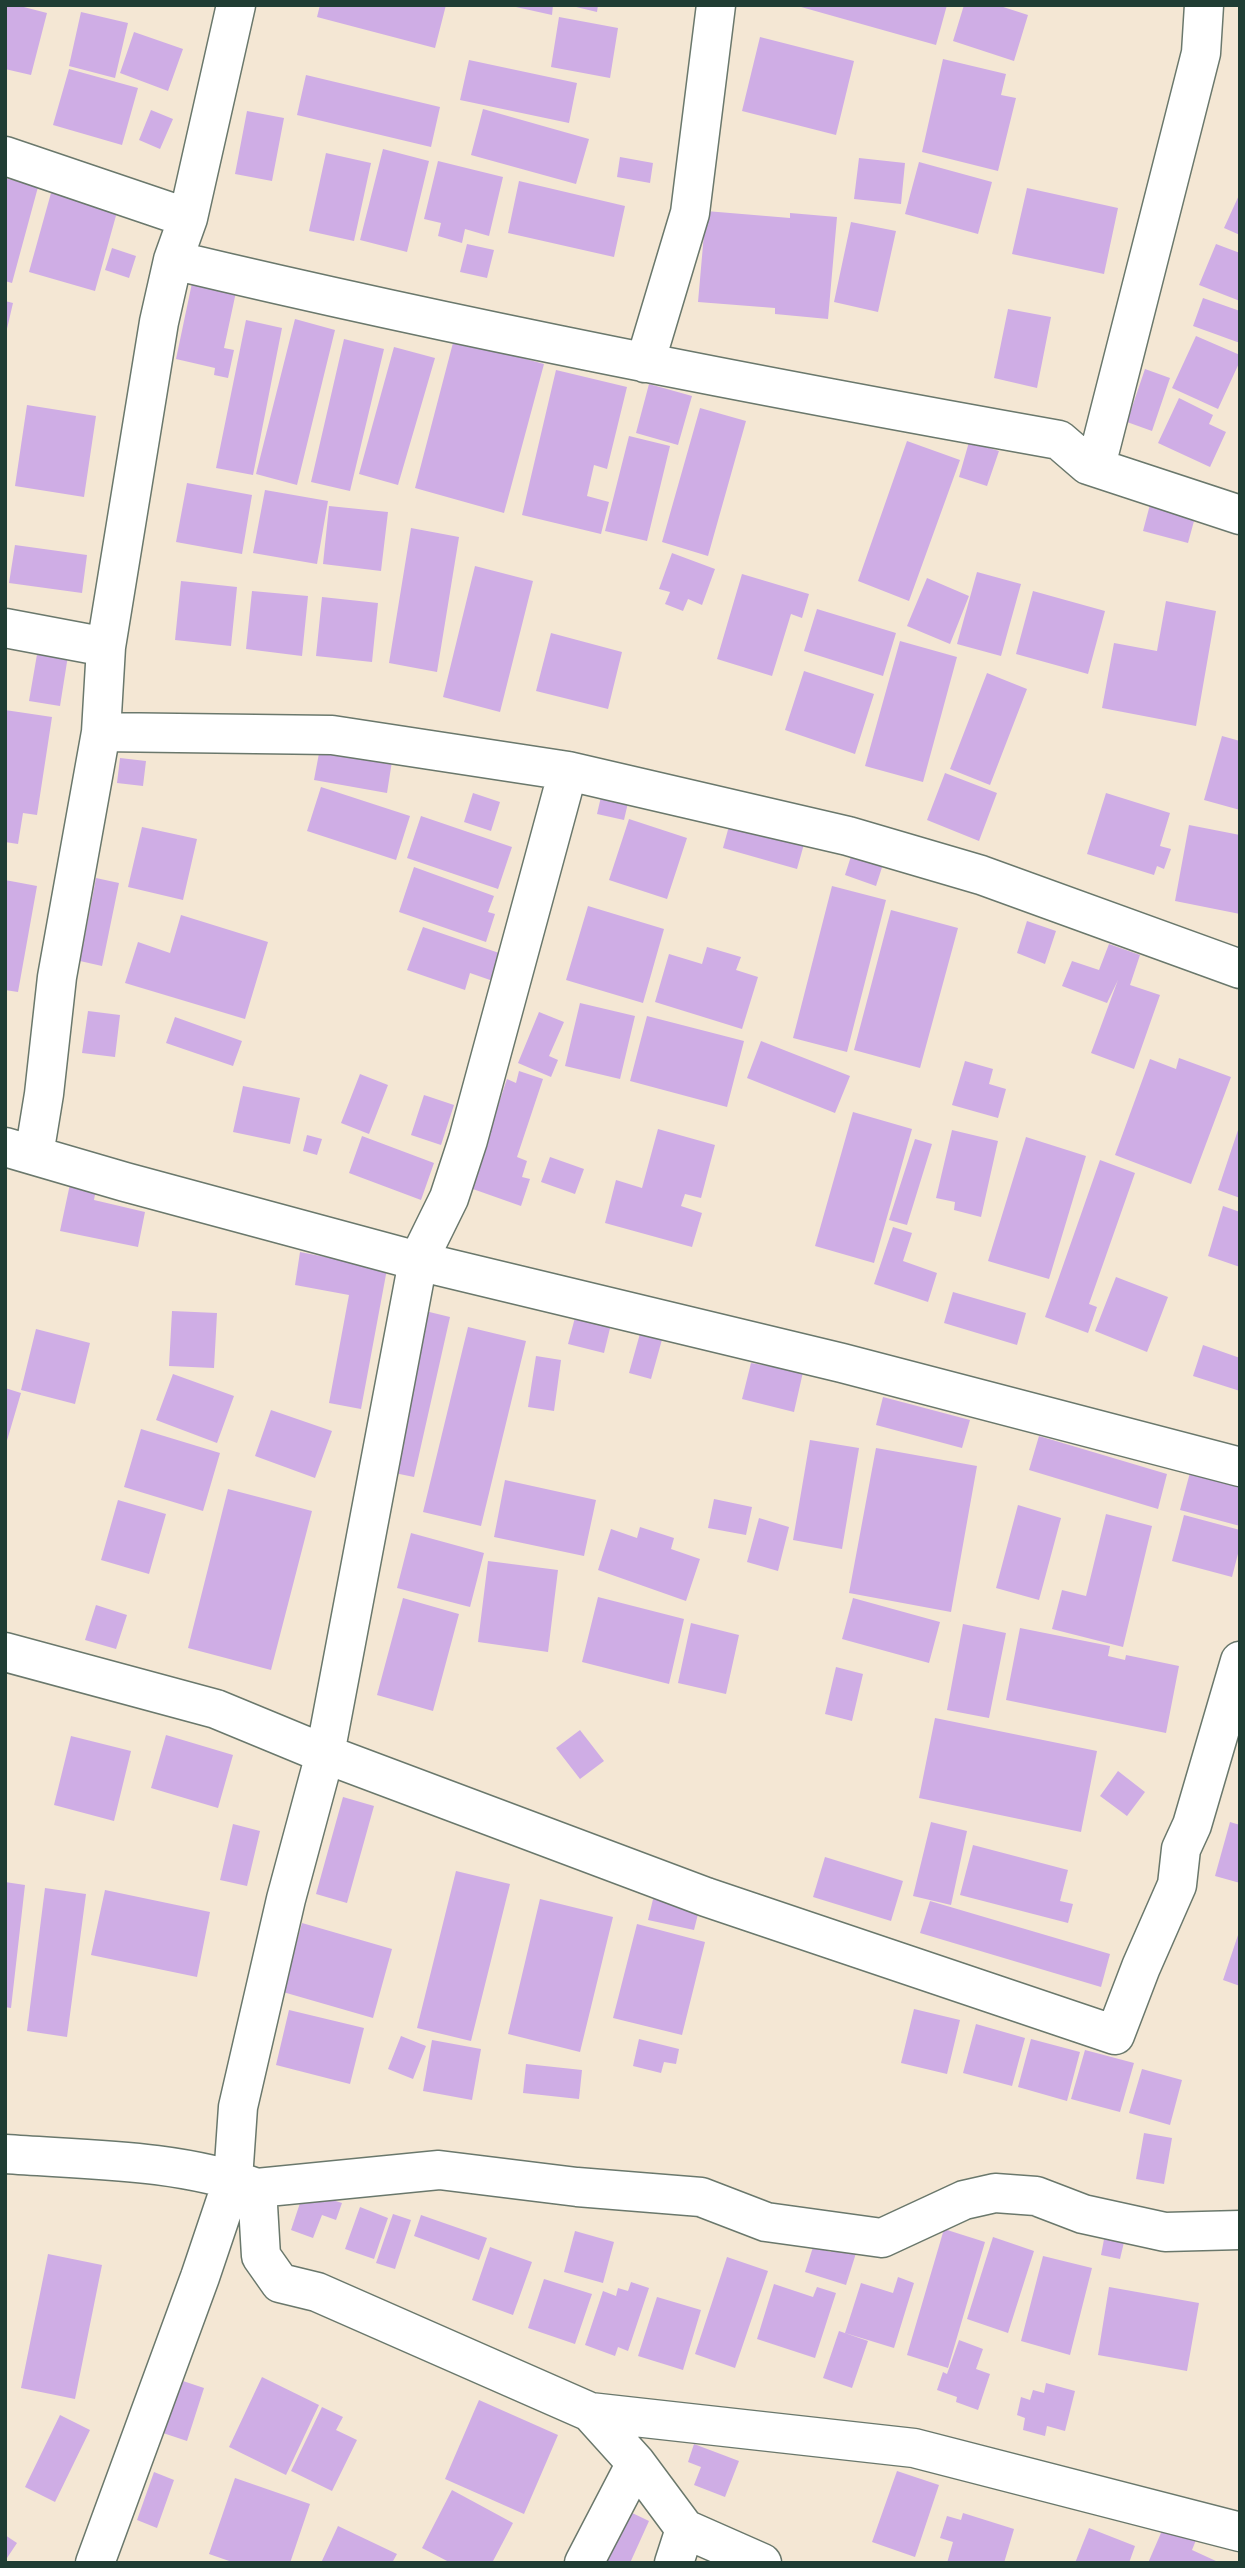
<!DOCTYPE html>
<html>
<head>
<meta charset="utf-8">
<style>
	body { margin:0 }
	#map { position:relative; width:1245px; height:2568px; overflow:hidden; background:#f4e7d4; font-family:Mynerve,sans-serif }
	canvas { display:block }
	.frame { position:absolute; inset:0; border:7px solid #1f3d34; pointer-events:none }
</style>
</head>
<body>
<div id="map">
<canvas width="1245" height="2568"></canvas>
<div class="frame"></div>
</div>
<script>
const context = document.querySelector('canvas').getContext('2d');
context.lineJoin = 'round';
function paint(path, color) {
  context.fillStyle = color;
  context.fill(path, 'evenodd');
}
function trace(path, color, width, dash) {
  context.strokeStyle = color;
  context.lineWidth = width;
  context.lineCap = dash ? 'butt' : 'round';
  context.setLineDash(dash || []);
  context.stroke(path);
}
paint(new Path2D(`
	M5 5H16L47 13 31 75 5 69Z
	M320 5H446L435 48 317 17Z
	M507 5H553L552 15Z
	M568 5H598L597 12Z
	M794 5H947L936 45Z
	M964 5H997L1028 15 1014 61 953 41Z
	M81 12 128 23 115 78 69 66Z
	M559 17 618 28 610 78 551 67Z
	M134 32 183 49 168 91 120 73Z
	M760 37 854 61 836 135 742 111Z
	M943 59 1006 74 1001 95 1016 98 998 171 922 152Z
	M469 60 577 83 569 123 460 100Z
	M69 69 138 88 122 145 53 125Z
	M306 75 440 107 431 147 297 115Z
	M483 109 589 139 576 184 471 155Z
	M151 110 173 119 160 149 139 140Z
	M247 111 284 118 272 181 235 174Z
	M383 149 429 161 407 252 360 240Z
	M326 153 371 163 354 241 309 231Z
	M620 157 653 163 650 183 617 177Z
	M859 158 905 163 901 204 854 199Z
	M438 161 503 177 489 236 465 229 462 243 438 236 441 223 424 219Z
	M919 162 992 182 978 234 905 214Z
	M5 178 38 187 12 283 5 281Z
	M519 181 625 206 614 257 508 233Z
	M1027 188 1118 208 1104 274 1012 254Z
	M51 193 117 212 95 291 29 272Z
	M1240 193V235L1224 228Z
	M706 211 790 218V213L837 217 828 319 775 314V308L698 302Z
	M851 222 896 231 878 312 834 302Z
	M467 244 494 250 487 278 460 272Z
	M1216 244 1240 253V301L1199 285Z
	M112 248 136 256 129 278 105 270Z
	M192 283 236 292 224 348 234 350 228 378 214 375 215 368 176 359Z
	M1203 298 1240 311V343L1193 326Z
	M5 301 13 303 6 333H5Z
	M1008 309 1051 317 1037 388 994 378Z
	M295 319 335 330 297 485 256 474Z
	M246 320 282 328 253 475 216 468Z
	M1196 336 1240 355V361L1218 409 1172 388Z
	M344 339 384 349 350 491 311 482Z
	M454 339 544 364 504 513 415 488Z
	M394 347 435 358 398 485 359 474Z
	M1145 369 1170 378 1152 431 1127 422Z
	M556 370 627 387 607 469 594 465 587 496 609 502 601 534 522 515Z
	M649 384 692 396 678 445 636 433Z
	M1179 398 1213 415 1209 424 1226 432 1210 467 1158 443Z
	M27 405 96 416 84 497 15 486Z
	M700 408 746 421 708 556 662 542Z
	M629 436 670 446 647 541 605 531Z
	M907 441 960 460 909 601 858 581Z
	M969 442 999 451 987 486 959 477Z
	M187 483 252 495 242 554 176 542Z
	M265 490 328 501 317 564 253 553Z
	M1152 497 1197 510 1188 543 1143 531Z
	M329 506 388 512 381 571 323 564Z
	M411 528 459 537 437 672 389 663Z
	M15 545 87 555 82 593 9 583Z
	M672 553 715 569 702 605 688 599 683 611 665 604 670 592 659 589Z
	M475 566 533 581 500 712 443 697Z
	M977 572 1021 584 1001 656 957 644Z
	M742 574 809 594 802 618 791 614 772 676 717 659Z
	M927 578 969 596 950 644 907 626Z
	M181 581 237 587 231 646 175 640Z
	M252 591 308 596 302 656 246 649Z
	M1033 591 1105 611 1088 674 1016 654Z
	M322 597 378 603 372 662 316 656Z
	M1166 601 1216 611 1196 726 1102 708 1114 643 1157 651Z
	M817 609 896 633 883 676 804 651Z
	M551 633 622 652 608 709 536 691Z
	M40 637 70 643 60 706 29 701Z
	M900 641 957 657 923 782 865 766Z
	M804 671 874 694 855 754 785 730Z
	M987 673 1027 689 990 785 950 769Z
	M5 710 52 717 37 815 23 813 18 844 5 842Z
	M1222 736 1240 741V810L1204 800Z
	M320 748 392 761 387 793 314 780Z
	M120 758 146 761 143 786 117 783Z
	M945 773 997 793 979 841 927 820Z
	M321 787 410 816 396 860 307 831Z
	M603 788 630 794 624 820 597 814Z
	M473 793 500 802 491 831 464 822Z
	M1106 793 1170 813 1160 846 1171 849 1164 869 1157 866 1154 875 1087 854Z
	M732 815 806 837 797 869 723 848Z
	M421 816 512 847 498 889 407 858Z
	M629 819 687 838 667 899 609 880Z
	M1189 825 1240 835V914L1175 901Z
	M142 827 197 839 183 900 128 887Z
	M853 850 884 861 876 886 845 875Z
	M414 867 494 896 488 912 495 914 486 942 399 912Z
	M96 878 119 883 102 966 80 961Z
	M5 880 37 886 18 992 5 990Z
	M832 886 886 900 847 1052 793 1038Z
	M588 906 664 929 643 1003 566 980Z
	M891 910 958 928 920 1068 854 1050Z
	M181 915 268 942 245 1019 125 983 138 942 170 953Z
	M1027 921 1056 931 1045 964 1017 953Z
	M423 927 502 954 493 981 470 973 465 990 407 970Z
	M1109 944 1140 955 1130 985 1160 995 1134 1069 1091 1053 1118 980 1107 1003 1062 986 1072 961 1099 970Z
	M707 947 741 957 736 970 758 977 742 1029 655 1002 669 954 702 964Z
	M580 1003 635 1016 620 1079 565 1066Z
	M88 1011 120 1015 115 1057 82 1053Z
	M539 1012 564 1022 549 1056 558 1060 551 1077 518 1063Z
	M647 1016 744 1041 727 1107 630 1081Z
	M175 1017 242 1041 233 1066 166 1043Z
	M761 1041 850 1076 835 1113 747 1078Z
	M1179 1058 1231 1077 1191 1184 1115 1155 1150 1059 1176 1069Z
	M965 1061 993 1069 989 1084 1006 1089 998 1118 952 1105Z
	M519 1071 543 1079 517 1157 527 1161 522 1177 530 1179 521 1206 470 1188 507 1079 516 1083Z
	M360 1074 388 1085 369 1134 341 1123Z
	M243 1086 300 1098 290 1144 233 1132Z
	M424 1095 454 1105 441 1145 411 1135Z
	M853 1112 912 1129 874 1263 815 1246Z
	M1239 1127H1240V1198L1218 1190Z
	M658 1129 715 1145 701 1198 685 1194 681 1206 702 1213 692 1247 605 1223 616 1180 642 1188Z
	M952 1130 998 1141 981 1217 954 1210 955 1202 936 1198Z
	M307 1135 322 1139 317 1155 303 1151Z
	M362 1136 434 1163 421 1200 349 1173Z
	M1026 1137 1086 1156 1049 1279 988 1261Z
	M915 1139 932 1144 907 1225 889 1220Z
	M550 1157 584 1169 575 1194 541 1182Z
	M1100 1160 1135 1173 1089 1304 1097 1307 1088 1333 1045 1317Z
	M70 1184 96 1189 94 1200 145 1212 138 1247 60 1231Z
	M1223 1206 1240 1212V1267L1208 1256Z
	M893 1227 912 1233 903 1261 937 1273 928 1302 874 1284Z
	M300 1252 387 1269 361 1409 329 1403 349 1295 295 1285Z
	M1116 1277 1168 1297 1147 1352 1095 1331Z
	M953 1292 1026 1313 1017 1345 944 1323Z
	M417 1309 450 1317 414 1477 380 1470Z
	M577 1310 612 1320 604 1353 568 1344Z
	M172 1311 217 1313 214 1368 169 1366Z
	M468 1327 526 1341 481 1526 423 1512Z
	M36 1329 90 1343 75 1404 21 1390Z
	M641 1330 663 1336 651 1379 629 1373Z
	M1203 1345 1240 1358V1391L1193 1376Z
	M536 1356 561 1360 554 1411 528 1407Z
	M751 1363 803 1372 794 1412 742 1399Z
	M173 1374 234 1396 217 1443 156 1420Z
	M5 1388 21 1393 6 1444H5Z
	M883 1397 970 1420 962 1448 876 1425Z
	M271 1410 332 1431 315 1478 255 1456Z
	M141 1429 220 1453 203 1511 124 1487Z
	M1039 1436 1167 1474 1158 1509 1029 1470Z
	M810 1440 859 1448 842 1549 793 1540Z
	M876 1448 977 1466 951 1612 849 1593Z
	M1192 1465 1240 1477V1526L1180 1510Z
	M505 1480 596 1500 584 1556 494 1537Z
	M228 1489 312 1511 271 1670 188 1648Z
	M714 1499 752 1507 746 1535 708 1528Z
	M118 1500 166 1514 149 1574 101 1560Z
	M1018 1505 1061 1518 1039 1600 996 1588Z
	M1106 1514 1152 1526 1123 1647 1052 1629 1062 1590 1086 1596Z
	M1184 1515 1240 1530V1546L1232 1577 1172 1561Z
	M759 1518 789 1527 778 1571 747 1562Z
	M640 1527 674 1538 671 1549 700 1559 686 1601 598 1570 611 1529 637 1538Z
	M411 1533 484 1553 470 1607 397 1588Z
	M488 1561 558 1570 548 1652 478 1642Z
	M598 1597 684 1619 669 1684 582 1662Z
	M403 1598 459 1614 433 1711 377 1695Z
	M853 1598 940 1622 929 1663 842 1639Z
	M96 1605 127 1615 116 1649 85 1640Z
	M691 1623 739 1635 726 1694 678 1683Z
	M963 1624 1006 1633 989 1718 947 1710Z
	M1020 1628 1110 1646 1108 1656 1125 1660 1126 1655 1179 1666 1166 1733 1006 1700Z
	M836 1667 863 1674 852 1721 825 1714Z
	M935 1718 1097 1751 1081 1832 919 1798Z
	M580 1730 604 1761 580 1779 556 1748Z
	M166 1735 233 1755 218 1808 151 1788Z
	M71 1736 131 1751 114 1821 54 1805Z
	M1118 1771 1145 1792 1127 1816 1100 1796Z
	M343 1797 374 1806 347 1903 316 1894Z
	M931 1822 967 1831 951 1905 913 1896Z
	M1230 1822 1240 1825V1883L1215 1876Z
	M233 1824 260 1831 247 1886 220 1880Z
	M973 1845 1068 1870 1060 1901 1073 1904 1068 1923 960 1895Z
	M825 1857 903 1881 891 1921 813 1897Z
	M456 1871 510 1884 471 2041 417 2028Z
	M5 1882 25 1885 11 2008 5 2007Z
	M45 1888 86 1894 67 2037 27 2031Z
	M105 1890 210 1912 197 1977 91 1955Z
	M655 1891 701 1902 694 1930 648 1920Z
	M540 1899 613 1917 580 2052 508 2034Z
	M930 1901 1110 1954 1101 1987 920 1933Z
	M302 1923 392 1949 373 2018 283 1992Z
	M637 1924 705 1942 682 2035 613 2018Z
	M1239 1932H1240V1986L1223 1980Z
	M914 2009 960 2020 947 2074 901 2063Z
	M289 2010 364 2028 350 2084 276 2065Z
	M976 2024 1025 2038 1012 2086 963 2073Z
	M401 2036 426 2046 413 2079 388 2069Z
	M639 2039 679 2049 676 2064 664 2062 661 2073 633 2066Z
	M1031 2039 1080 2052 1067 2101 1018 2087Z
	M432 2040 481 2049 472 2100 423 2091Z
	M1085 2050 1134 2063 1120 2112 1071 2099Z
	M526 2064 582 2070 579 2099 523 2093Z
	M1142 2069 1182 2080 1170 2125 1129 2113Z
	M1144 2133 1172 2138 1164 2184 1136 2179Z
	M304 2191 342 2203 336 2220 322 2215 313 2238 291 2230Z
	M360 2207 388 2218 374 2259 345 2249Z
	M393 2214 411 2220 395 2269 376 2263Z
	M421 2215 487 2238 479 2260 414 2236Z
	M944 2229 985 2242 948 2368 907 2355Z
	M575 2231 614 2242 603 2283 564 2272Z
	M1105 2234 1125 2238 1120 2259 1101 2255Z
	M993 2237 1034 2251 1008 2333 967 2319Z
	M834 2243 857 2250 846 2285 805 2272 813 2247 831 2252Z
	M490 2247 532 2262 513 2315 472 2300Z
	M48 2254 102 2265 75 2399 21 2388Z
	M1043 2256 1092 2268 1070 2355 1021 2341Z
	M727 2257 768 2271 735 2368 695 2354Z
	M898 2277 914 2283 894 2348 845 2333 861 2283 893 2293Z
	M544 2279 592 2294 575 2344 528 2328Z
	M631 2282 649 2288 628 2351 618 2347 615 2356 585 2345 603 2291 616 2296 618 2288 628 2291Z
	M774 2284 813 2297 817 2287 836 2293 815 2358 757 2339Z
	M1109 2287 1199 2303 1187 2371 1098 2355Z
	M657 2297 701 2310 683 2370 638 2356Z
	M839 2331 868 2341 852 2388 823 2378Z
	M959 2340 983 2349 976 2369 990 2374 978 2410 956 2402 957 2397 937 2390 943 2372 947 2374Z
	M171 2377 204 2388 187 2441 154 2430Z
	M262 2377 319 2405 286 2475 229 2447Z
	M1046 2383 1075 2391 1065 2431 1047 2426 1045 2436 1023 2430 1025 2418 1017 2415 1021 2397 1030 2400 1033 2390 1044 2393Z
	M479 2400 558 2435 524 2514 445 2479Z
	M322 2407 343 2417 336 2430 357 2440 332 2491 291 2471Z
	M60 2415 90 2430 55 2502 25 2487Z
	M694 2444 739 2461 725 2497 694 2485 701 2467 688 2462Z
	M897 2471 939 2485 915 2557 872 2542Z
	M154 2472 174 2480 157 2528 137 2520Z
	M235 2478 310 2504 290 2563H235L209 2554Z
	M452 2490 513 2523 492 2563H451L422 2548Z
	M626 2510 649 2521 630 2563H602Z
	M963 2513 1014 2529 1004 2563H947L953 2542 940 2538 947 2516 961 2520Z
	M338 2526 397 2554 392 2563H321Z
	M1164 2526 1196 2540 1192 2550 1216 2561 1215 2563H1148Z
	M1089 2528 1135 2546 1129 2563H1075Z
	M5 2535 17 2543 5 2561Z`), '#cfade5');
const minor = new Path2D(`
	M5 156 188 218
	M173 260C467 330 762 387 1059 440L1088 465 1240 515
	M645 363 690 213 716 5
	M1088 465 1100 450 1201 53 1204 5
	M5 628 106 647
	M101 732 332 735 568 771 848 836 981 875 1240 969
	M5 1147 125 1182 418 1261 842 1363 1240 1467
	M34 1155 44 1094 57 977 101 732 106 647 159 322 173 260 188 218 236 5
	M5 1652 216 1709 325 1754 706 1897 1115 2035 1141 1967 1177 1885 1181 1849 1192 1825 1240 1661
	M5 2154C90 2160 177 2159 257 2188L439 2170 577 2187 701 2197 766 2222 882 2238 964 2200 995 2193 1036 2196 1083 2214 1165 2232 1240 2230
	M257 2188 261 2256 280 2283 317 2292 590 2412 636 2463 685 2529 762 2563
	M590 2412 914 2448 1240 2532
	M95 2563 200 2277 233 2179 238 2107 286 1899 325 1754 418 1261 449 1198 468 1140 568 771
	M584 2563 636 2463
	M674 2563 685 2529`);
trace(minor, '#6a786c', 41);
trace(minor, '#fff', 38);
</script>
</body>
</html>
